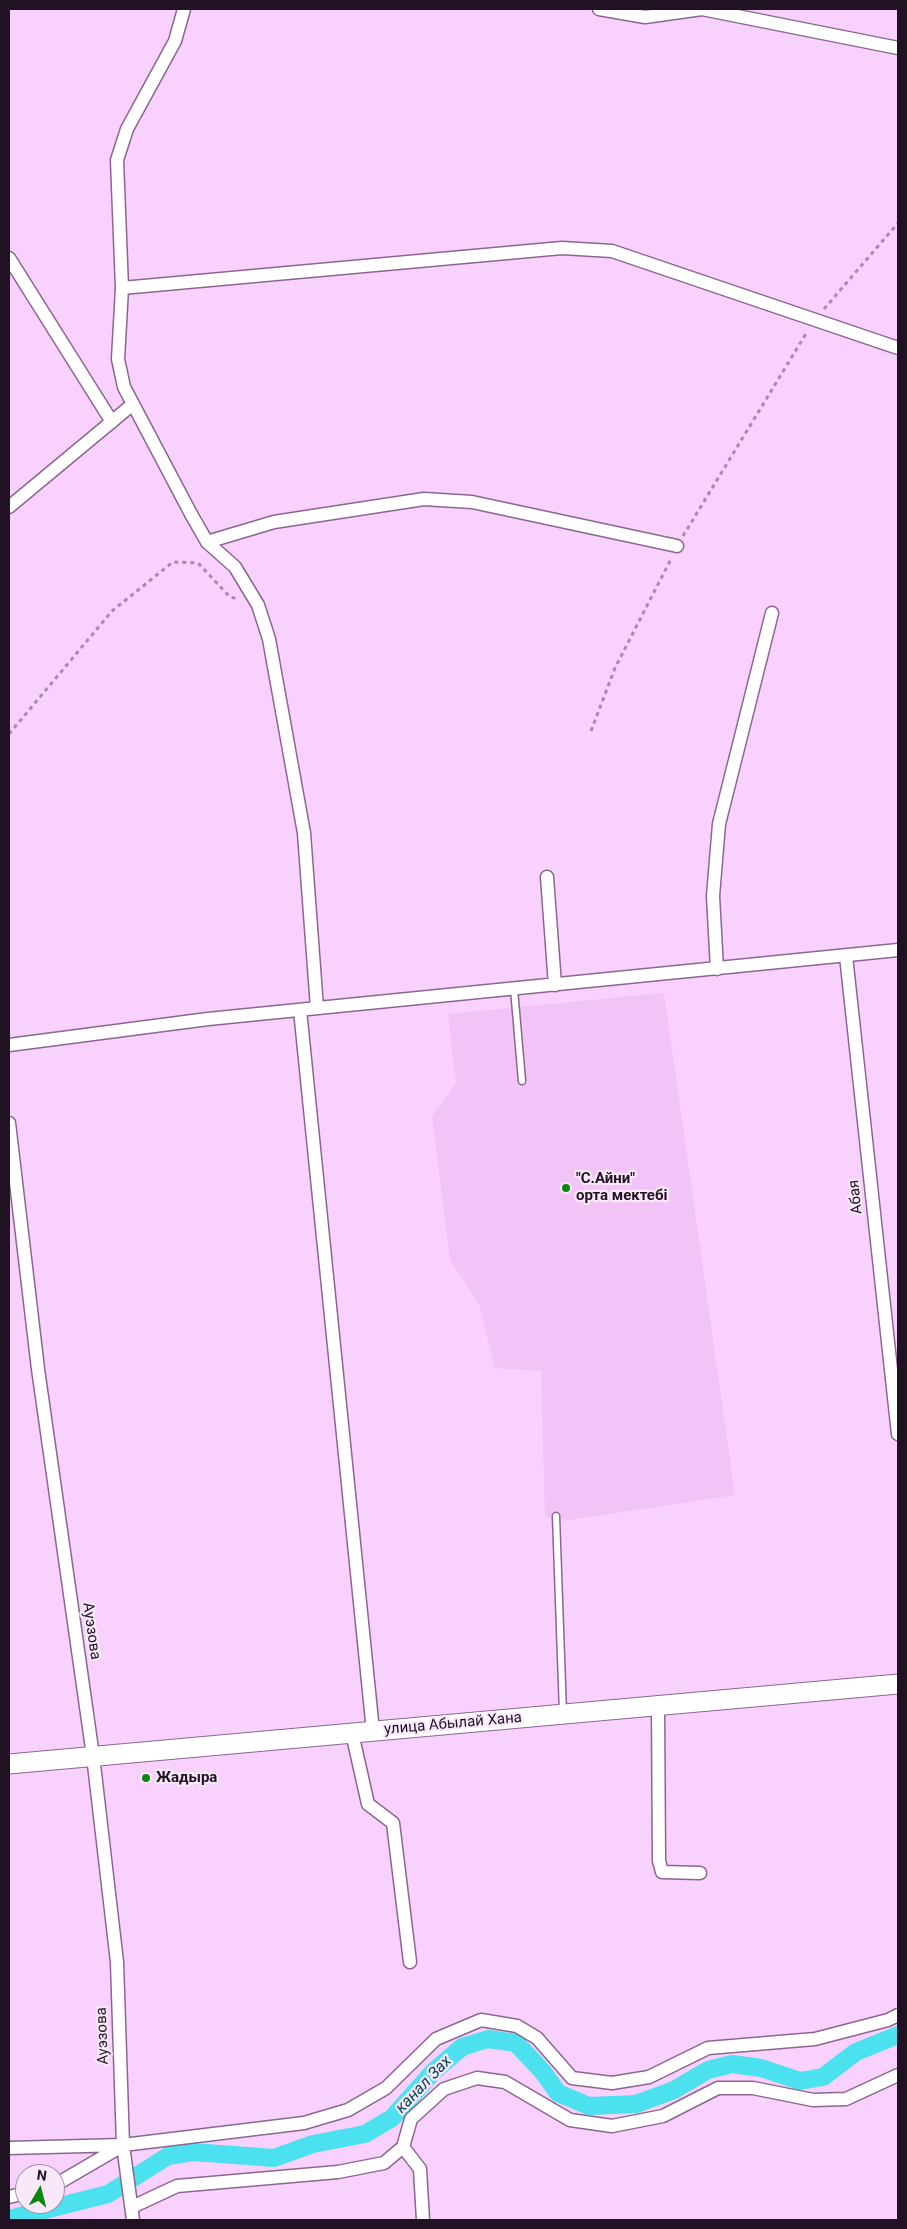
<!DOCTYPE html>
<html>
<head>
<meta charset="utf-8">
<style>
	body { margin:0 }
	#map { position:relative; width:907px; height:2229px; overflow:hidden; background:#f9d1fe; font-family:Roboto,sans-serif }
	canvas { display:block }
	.frame { position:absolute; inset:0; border:10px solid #201222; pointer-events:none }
	.north { position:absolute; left:15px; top:2164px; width:50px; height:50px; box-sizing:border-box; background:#f8e8fa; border:1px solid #a292a4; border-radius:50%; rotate:8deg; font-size:14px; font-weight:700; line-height:20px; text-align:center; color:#201222 }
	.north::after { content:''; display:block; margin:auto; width:18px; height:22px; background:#058810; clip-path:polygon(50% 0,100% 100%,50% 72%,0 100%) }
</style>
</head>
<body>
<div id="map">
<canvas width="907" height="2229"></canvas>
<div class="frame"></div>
<div class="north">N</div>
</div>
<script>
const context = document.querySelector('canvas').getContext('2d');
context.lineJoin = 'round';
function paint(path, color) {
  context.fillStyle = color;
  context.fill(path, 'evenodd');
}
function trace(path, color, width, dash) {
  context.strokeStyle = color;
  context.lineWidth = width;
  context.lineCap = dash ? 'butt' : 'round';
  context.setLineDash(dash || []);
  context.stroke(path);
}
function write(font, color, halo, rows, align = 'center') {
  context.font = font + ' Roboto,sans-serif';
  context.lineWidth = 4.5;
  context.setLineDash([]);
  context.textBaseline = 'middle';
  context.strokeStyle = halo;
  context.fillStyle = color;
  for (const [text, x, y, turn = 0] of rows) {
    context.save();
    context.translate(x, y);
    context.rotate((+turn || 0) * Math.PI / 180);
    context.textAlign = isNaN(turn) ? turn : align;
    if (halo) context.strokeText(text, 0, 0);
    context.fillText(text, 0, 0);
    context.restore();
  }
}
paint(new Path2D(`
	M664 993 735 1495 569 1520 545 1517 541 1371 495 1368 479 1304 450 1260 432 1116 456 1083 448 1014Z`), '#f1c3f6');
trace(new Path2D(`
	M9 2219 108 2194 168 2156 193 2152 274 2158 313 2144 365 2134 392 2118 433 2072 462 2047 488 2039 516 2043 543 2072 558 2093 589 2106 636 2104 674 2090 708 2070 732 2064 761 2068 800 2081 823 2077 856 2052 898 2035`), '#4be1ee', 18);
const lane = new Path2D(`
	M514 989 522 1081
	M556 1516 563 1713`);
const street = new Path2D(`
	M184 9 175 41 127 129 117 160 122 288 118 359 124 387 191 514 207 542 235 567 258 605 269 639 304 833 317 1008
	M599 9 645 17 702 9 898 48
	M9 258 112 422
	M122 288 562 248 612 251 898 348
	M9 507 133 404
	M207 542 274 522 424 499 472 502 677 546
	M547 877 555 985
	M846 956 898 1434
	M717 969 713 896 719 824 772 613
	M300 1010 373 1731
	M9 1045 208 1019 898 950
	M9 1123 38 1369 93 1756 117 1962 123 2145 133 2220
	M658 1706 659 1861 662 1872 700 1873
	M352 1733 368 1804 393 1823 410 1962
	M403 2147 420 2169 423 2220
	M9 2148 123 2145 304 2123 348 2110 386 2088 436 2039 481 2020 517 2026 537 2038 572 2078 612 2083 649 2077 708 2048 815 2039 888 2020 898 2015
	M55 2185 122 2146
	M9 2197 25 2193
	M132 2207 177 2186 338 2172 384 2163 403 2147 411 2119 444 2089 477 2078 505 2082 570 2120 612 2126 663 2116 718 2088H753L813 2100 846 2099 898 2075`);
const secondary = new Path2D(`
	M9 1764 898 1684`);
trace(lane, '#8b678f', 9);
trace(street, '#8b678f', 15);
trace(secondary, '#8b678f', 21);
trace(new Path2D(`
	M824 309 898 223
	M683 536 807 332
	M591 731 615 668 671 559
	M9 734 112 611 173 562 198 563 230 597 238 599`), '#a88aac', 3, [4, 4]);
trace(lane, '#fff', 6);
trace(street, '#fff', 12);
trace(secondary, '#fff', 19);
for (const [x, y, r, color] of [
	[566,1188,5,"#058810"],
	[146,1778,5,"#058810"]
]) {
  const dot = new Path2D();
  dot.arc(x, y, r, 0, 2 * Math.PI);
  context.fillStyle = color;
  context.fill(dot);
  trace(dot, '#f8e8fa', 2);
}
write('bold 15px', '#201222', '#f8e8fa', [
	["\"С.Айни\"",576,1179],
	["орта мектебі",576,1196],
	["Жадыра",156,1778]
], 'left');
write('15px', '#201222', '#f8e8fa', [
	["Абая",856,1197,-96],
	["Ауэзова",91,1631,82],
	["улица Абылай Хана",453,1724,-5],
	["Ауэзова",103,2036,-92]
]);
write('italic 16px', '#02494e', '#f8e8fa', [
	["канал Зах",424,2085,-46]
]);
</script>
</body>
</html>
